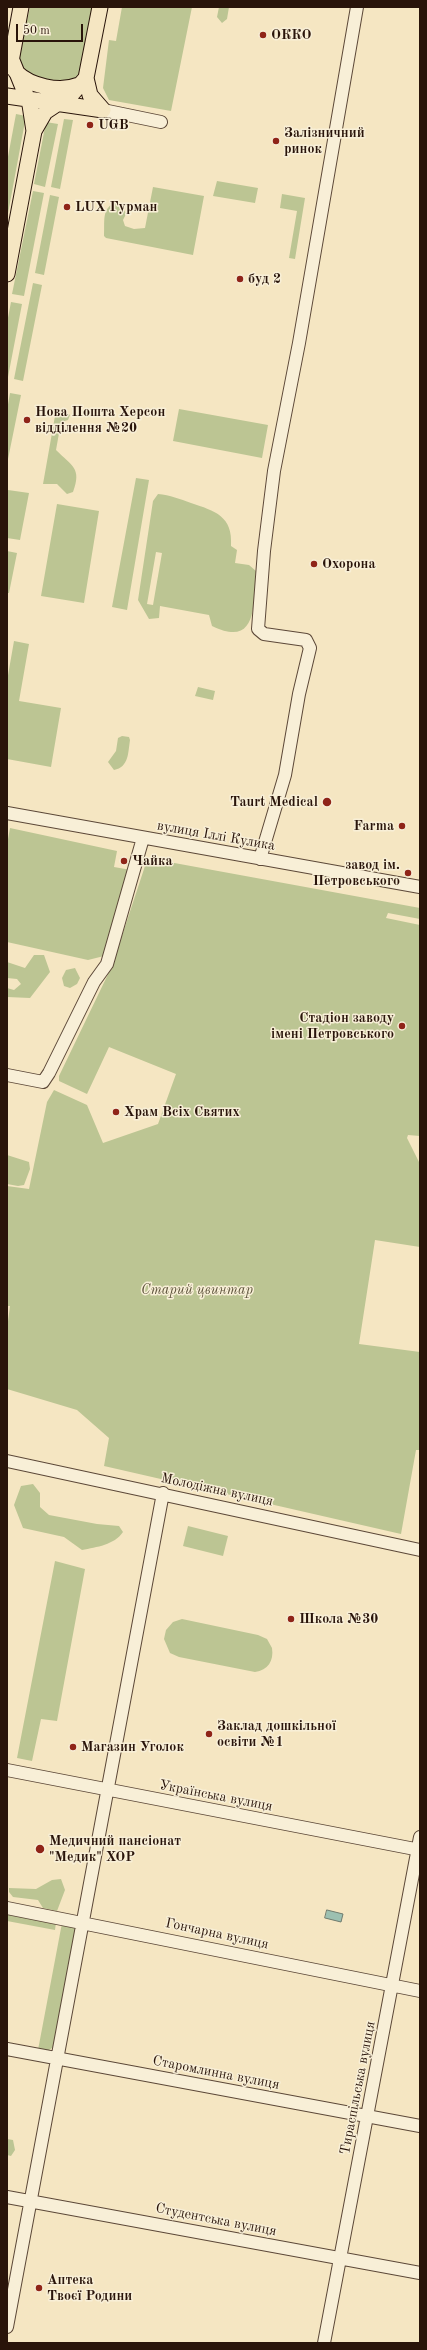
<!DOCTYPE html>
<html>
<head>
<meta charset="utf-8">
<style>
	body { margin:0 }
	#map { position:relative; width:427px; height:2350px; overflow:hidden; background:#f5e6c2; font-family:"Old Standard TT",serif }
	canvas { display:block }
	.frame { position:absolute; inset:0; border:8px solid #29140a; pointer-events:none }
	.scale { position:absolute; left:16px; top:24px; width:67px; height:18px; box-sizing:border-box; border:2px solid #29140a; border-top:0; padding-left:5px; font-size:12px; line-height:14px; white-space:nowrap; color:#29140a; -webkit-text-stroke:3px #f8efd7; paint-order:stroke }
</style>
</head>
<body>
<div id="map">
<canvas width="427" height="2350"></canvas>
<div class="frame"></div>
<div class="scale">50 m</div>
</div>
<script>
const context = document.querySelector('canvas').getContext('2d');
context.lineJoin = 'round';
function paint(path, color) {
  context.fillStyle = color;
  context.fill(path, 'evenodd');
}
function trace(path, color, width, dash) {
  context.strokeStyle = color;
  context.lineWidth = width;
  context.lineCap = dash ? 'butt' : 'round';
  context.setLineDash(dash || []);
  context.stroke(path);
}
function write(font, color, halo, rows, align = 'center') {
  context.font = font + ' "Old Standard TT",serif';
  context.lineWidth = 3;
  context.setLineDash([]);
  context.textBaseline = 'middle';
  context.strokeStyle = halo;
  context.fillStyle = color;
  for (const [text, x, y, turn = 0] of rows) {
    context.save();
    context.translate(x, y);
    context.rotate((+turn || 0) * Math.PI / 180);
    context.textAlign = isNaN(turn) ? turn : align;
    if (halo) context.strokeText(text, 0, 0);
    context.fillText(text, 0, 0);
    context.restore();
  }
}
paint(new Path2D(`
	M30 7H94L81 74 70 84 26 75 18 62Z
	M122 7H192L171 111 109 100 103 88 109 40 116 41Z
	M219 7H229L227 19 222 23 217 17Z
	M16 114 26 116 7 219V162Z
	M64 119 73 120 60 189 51 187Z
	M46 122 58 124 45 187 34 184Z
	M217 181 258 188 255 203 213 196Z
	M153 187 204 196 193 255 106 238 104 236C105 222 101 208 116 202L122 206 126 214 123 220 125 226 134 229 145 228Z
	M33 191 44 193 24 296 12 294Z
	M282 194 305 198 295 259 289 258 297 211 280 208Z
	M50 195 59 197 44 275 35 273Z
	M33 283 42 285 23 381 14 379Z
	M11 302 22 304 8 377 7 323Z
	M10 393 21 395 7 464V410Z
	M179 409 268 425 262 458 173 441Z
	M64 410 70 415 68 420 61 422 56 450C72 466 82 468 73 492L67 494 57 484H43L55 416 59 411Z
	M136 478 149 480 127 610 112 607Z
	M8 490 29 493 20 540 7 538Z
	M158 494C170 495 180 499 191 503 215 511 233 516 231 546L237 550 235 563 249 565 256 571C253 602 259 649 212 626L209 615 160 606 159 618 149 619 138 600 153 501ZM156 552 162 553 153 605 147 604Z
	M57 504 99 511 84 603 41 596Z
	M7 551 17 553 9 593H7Z
	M14 641 29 644 19 701 61 708 51 767 7 759V681Z
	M198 687 215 691 213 700 195 696Z
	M122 736 129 737 130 740C128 753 129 767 114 770L108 762 116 751 118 738Z
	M10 828 117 851 114 867 131 870 104 956 88 960 7 942V845Z
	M158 860 420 908V919L388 913 386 918 420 925V1136L408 1135 407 1138 420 1164V1247L375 1240 359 1344 420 1352V1450H416L401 1534 104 1466 109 1438 77 1410 7 1389V1329L10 1306H7V1186L29 1189 47 1102 54 1090 87 1105 103 1143 158 1124 176 1074 109 1047 87 1094 59 1081V1076L112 966 145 866Z
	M34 955H44L50 972 30 998 7 997V988L14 990 21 984 17 979 7 978V962L25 968Z
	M75 968 80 978 77 984 70 988 64 986 62 978 66 970Z
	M7 1155 29 1162 30 1169 24 1185 18 1186 7 1184Z
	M33 1484 40 1493V1507L49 1515 97 1524 119 1526 123 1532C114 1545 97 1547 82 1550L64 1537 23 1528 14 1505 21 1486Z
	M188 1526 228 1536 223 1556 183 1546Z
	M55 1561 85 1569 57 1721 41 1719 32 1761 17 1758Z
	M182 1619 258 1635 267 1639 272 1648C274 1661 268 1670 255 1672L179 1657 170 1653 164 1639 166 1630 173 1622Z
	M61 1879 65 1890 57 1911 43 1908 38 1900 13 1897 9 1892V1888L36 1889 52 1880Z
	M7 1913 56 1922 55 1930 7 1921Z
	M62 1923 76 1927 54 2047 47 2051 38 2050Z
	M7 2139 13 2140 15 2150 11 2156 7 2155Z`), '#bcc593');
const water = new Path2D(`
	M327 1910 343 1914 341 1922 325 1918Z`);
paint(water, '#9cc0b1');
trace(water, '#6e7b6e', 1);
const minor = new Path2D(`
	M103 110 161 122
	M7 813 420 887
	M260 859 285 775 299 694 310 648 306 640 264 634 258 629 264 551 274 471 299 343 357 7
	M7 1075 43 1082 49 1073 94 982 107 964 143 838
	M7 1461 420 1550
	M7 1770 420 1850
	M7 1908 420 1991
	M7 2049 420 2126
	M7 2197 420 2273
	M7 2327 163 1493
	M324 2343 420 1837`);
const major = new Path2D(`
	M10 67 21 7
	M16 72C30 86 59 93 79 85
	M86 78 90 95 103 110
	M7 96 103 110
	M34 131 45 112 72 94 86 78 100 7
	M7 274 34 131 30 105 11 58`);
trace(minor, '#5c4838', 14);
trace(major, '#29140a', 17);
trace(minor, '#f8efd7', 12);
trace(major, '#f5e6c2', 15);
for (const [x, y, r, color] of [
	[263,35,4,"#8f2418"],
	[90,125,4,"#8f2418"],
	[276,141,4,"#8f2418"],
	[67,207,4,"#8f2418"],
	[240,279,4,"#8f2418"],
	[27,420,4,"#8f2418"],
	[314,564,4,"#8f2418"],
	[327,802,5,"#8f2418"],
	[402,826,4,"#8f2418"],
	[124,861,4,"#8f2418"],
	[408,873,4,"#8f2418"],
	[402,1026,4,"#8f2418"],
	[116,1112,4,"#8f2418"],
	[291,1619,4,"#8f2418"],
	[209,1734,4,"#8f2418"],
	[73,1747,4,"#8f2418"],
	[40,1849,5,"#8f2418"],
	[39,2288,4,"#8f2418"]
]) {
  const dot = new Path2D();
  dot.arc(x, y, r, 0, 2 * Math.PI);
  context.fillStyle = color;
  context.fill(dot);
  trace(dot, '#f8efd7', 1.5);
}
write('bold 14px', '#29140a', '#f8efd7', [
	["ОККО",271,35],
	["UGB",98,125],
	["Залізничний",284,133],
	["ринок",284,149],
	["LUX Гурман",75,207],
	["буд 2",248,279],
	["Нова Пошта Херсон",35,412],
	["відділення №20",35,428],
	["Охорона",322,564],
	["Taurt Medical",318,802,"right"],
	["Farma",394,826,"right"],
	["Чайка",132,861],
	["завод ім.",400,865,"right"],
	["Петровського",400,881,"right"],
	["Стадіон заводу",394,1018,"right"],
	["імені Петровського",394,1034,"right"],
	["Храм Всіх Святих",124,1112],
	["Школа №30",299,1619],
	["Заклад дошкільної",217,1726],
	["освіти №1",217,1742],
	["Магазин Уголок",81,1747],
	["Медичний пансіонат",49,1841],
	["\"Медик\" ХОР",49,1857],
	["Аптека",47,2280],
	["Твоєї Родини",47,2296]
], 'left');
write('14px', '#29140a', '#f8efd7', [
	["вулиця Іллі Кулика",216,836,10],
	["Молодіжна вулиця",217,1490,12],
	["Українська вулиця",216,1796,11],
	["Гончарна вулиця",217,1934,12],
	["Старомлинна вулиця",216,2073,11],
	["Тираспільська вулиця",358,2088,-79],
	["Студентська вулиця",216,2220,11]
]);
write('italic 14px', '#5c523a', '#f8efd7', [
	["Старий цвинтар",197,1290]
]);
</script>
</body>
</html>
